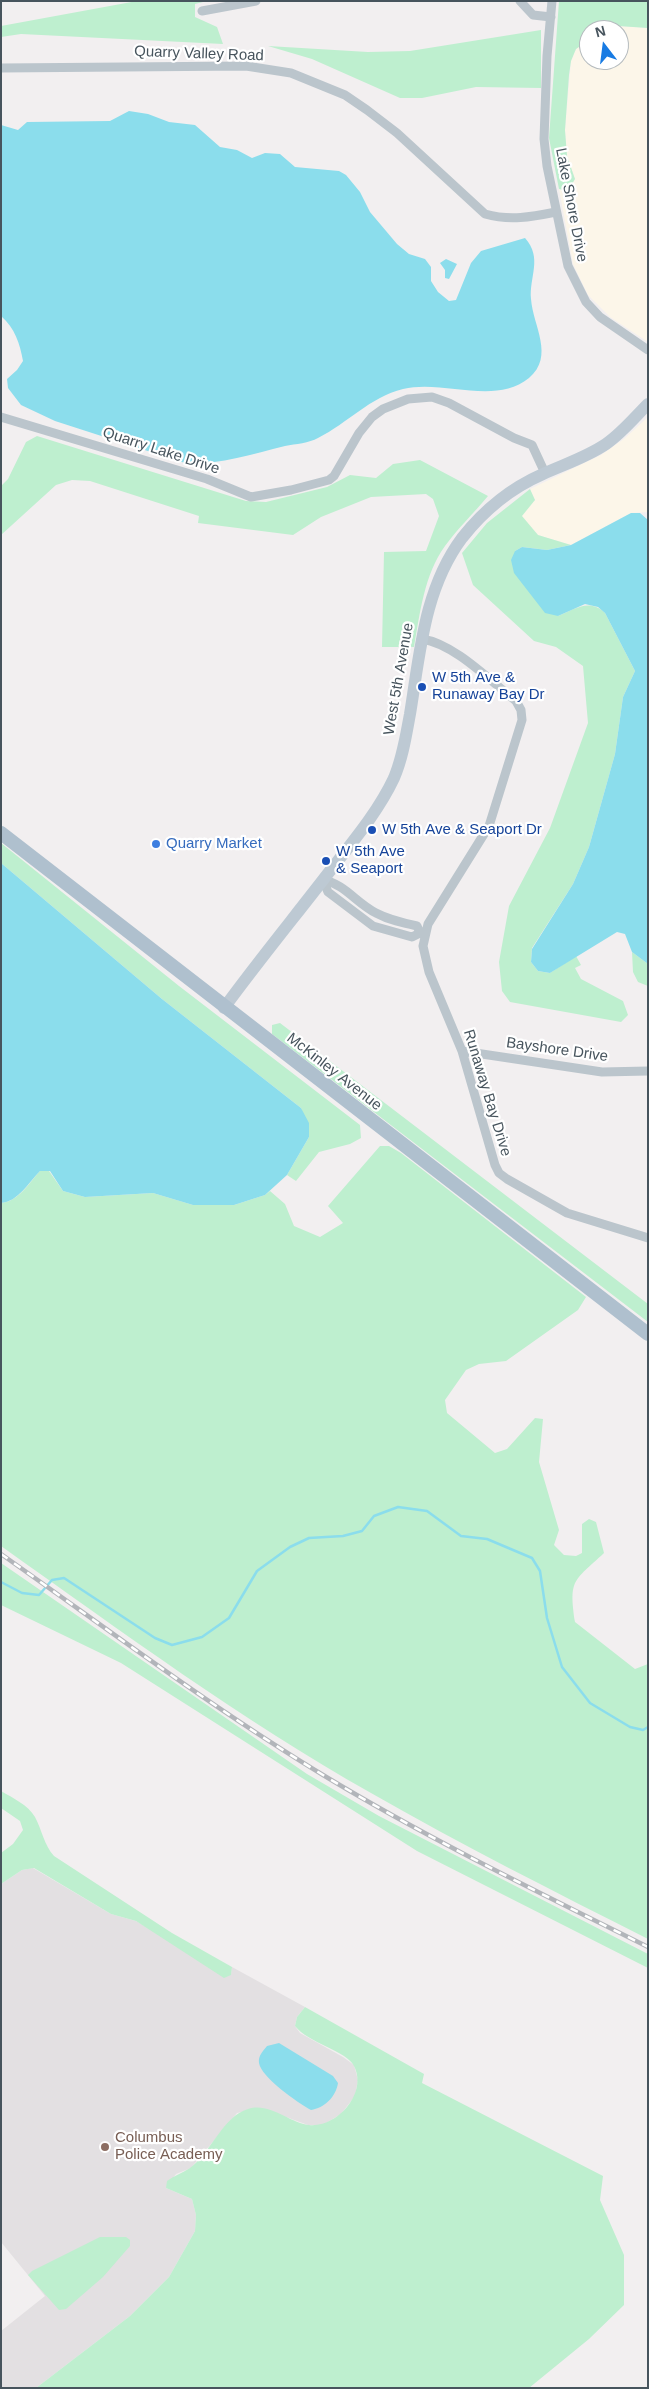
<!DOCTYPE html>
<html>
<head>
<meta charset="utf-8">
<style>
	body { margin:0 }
	#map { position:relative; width:649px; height:2389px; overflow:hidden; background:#f2eff0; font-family:Arial,sans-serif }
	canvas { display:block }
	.frame { position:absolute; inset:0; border:2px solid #47545d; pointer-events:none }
	.north { position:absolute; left:579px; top:20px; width:50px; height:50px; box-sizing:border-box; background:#fff; border:1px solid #b5bbbe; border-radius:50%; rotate:345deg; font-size:14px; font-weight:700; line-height:20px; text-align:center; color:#47545d }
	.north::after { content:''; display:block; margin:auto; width:18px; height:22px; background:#187be3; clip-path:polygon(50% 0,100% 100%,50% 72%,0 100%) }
</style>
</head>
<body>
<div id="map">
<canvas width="649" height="2389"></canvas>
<div class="frame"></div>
<div class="north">N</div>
</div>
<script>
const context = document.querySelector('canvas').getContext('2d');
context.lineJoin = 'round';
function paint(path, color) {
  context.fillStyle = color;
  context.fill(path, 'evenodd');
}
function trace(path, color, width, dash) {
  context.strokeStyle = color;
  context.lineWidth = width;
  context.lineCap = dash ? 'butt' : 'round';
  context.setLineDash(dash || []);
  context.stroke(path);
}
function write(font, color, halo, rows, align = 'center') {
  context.font = font + ' Arial,sans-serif';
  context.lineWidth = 4.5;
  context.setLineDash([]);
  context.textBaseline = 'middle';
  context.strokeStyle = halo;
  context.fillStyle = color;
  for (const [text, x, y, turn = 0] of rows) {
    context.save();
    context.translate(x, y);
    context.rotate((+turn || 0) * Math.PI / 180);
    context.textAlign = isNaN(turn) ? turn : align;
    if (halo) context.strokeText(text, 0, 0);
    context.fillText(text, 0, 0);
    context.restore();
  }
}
paint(new Path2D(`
	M618 26 648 28V342L610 317 588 295 573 264 559 189 568 191 575 179 567 156 565 130 571 61 576 49 589 40V60H619V30H606Z
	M648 417V512L631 513 571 545 538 535 521 516 535 500 530 489 601 455 624 439Z`), '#fcf6e9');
paint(new Path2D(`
	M33 1868 111 1914 136 1921 231 1975 232 1967 305 2007 297 2017 295 2026 300 2033 343 2057 354 2065 358 2080 355 2096 341 2114 323 2125H308L261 2108 237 2113 191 2168 176 2174 166 2188 192 2199 196 2215 195 2231 169 2277 130 2316 36 2388H1V2331L45 2296 1 2242V1884L22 1870Z`), '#e3e0e2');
paint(new Path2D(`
	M137 1H207L195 4V17L217 27 223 44 21 34 1 37V26Z
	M559 1H648V28L618 26 606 30H589V40L576 49 571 61 569 75 565 130 567 156 575 179 568 191 559 189 549 138Z
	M541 30V88L476 87 422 98H400L312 59 268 46 368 52 410 51Z
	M37 436 246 501 266 502 327 487 350 475 376 478 393 464 420 460 488 496C474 513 458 528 445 546 424 575 420 613 414 647H382L384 552 426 551 439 516 433 499 426 494 371 497 321 517 293 535 198 523 199 516 90 481 72 480 56 485 1 535V486L8 479 26 442Z
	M530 489 535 500 522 516 538 535 571 545 547 550 522 547 515 551 558 616C575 609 590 598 605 613L635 671 623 697 615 754 589 847 573 884 532 948 531 962 538 971 550 973 576 956 581 965 575 968 581 979 623 1001 628 1015 621 1022 510 1002 502 991 499 962 509 906 550 828 588 723 583 666 556 647 534 641 473 585 462 553 487 523Z
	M1 843 179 986 360 1125 361 1138 350 1144 319 1152 296 1181 287 1175 309 1137 301 1108 162 999 1 863Z
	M632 952 648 964V986L638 982 633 972Z
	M280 1023 648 1304V1322L272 1034V1025Z
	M380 1146H389L401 1153 586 1297 578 1310 506 1361 479 1364 466 1370 445 1400 447 1413 495 1453 507 1449 535 1418 543 1419 539 1462 559 1530 554 1545 564 1555 576 1556 582 1553V1524L589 1519 596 1522 604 1553C573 1582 569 1579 575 1622L635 1669 648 1664V1939C555 1892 462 1845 371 1793 242 1720 122 1632 1 1546V1203C18 1202 29 1183 40 1171H49L63 1191 85 1197 153 1193 193 1205H234L265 1195 270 1191 285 1204 294 1226 320 1237 343 1223 328 1206Z
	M1 1563 307 1774 379 1816 648 1954V1968L417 1851 121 1663 1 1605Z
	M1 1791C13 1798 28 1805 35 1817 42 1830 44 1845 54 1856L172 1933 232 1967 231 1975 224 1978 136 1921 111 1914 34 1868 22 1870 1 1884V1853L13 1844 23 1830 20 1821 1 1808Z
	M305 2007 424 2074 422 2083 603 2176 600 2200 624 2255V2305L589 2339 529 2388H36L130 2316 169 2277 195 2231 196 2215 192 2199 166 2188 167 2181C174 2176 182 2173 190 2168 210 2154 223 2116 248 2109 270 2102 289 2123 309 2125 337 2128 368 2093 354 2066 347 2051 308 2043 295 2026L297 2017Z
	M100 2237H126L130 2240V2246L103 2277 66 2309 59 2310 28 2275 32 2271Z`), '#beefcf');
paint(new Path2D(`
	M129 111 148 114 169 122 195 125 220 147 237 150 252 158 265 153 280 154 295 167 339 171 346 175 360 192 370 212 397 244 409 254 425 259 431 267V281L438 292 449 301 456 300 471 263 481 251 525 238C543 258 529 277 531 299 533 326 555 356 529 378 494 406 443 379 403 389 370 397 348 423 318 438 309 443 296 444 285 446 253 454 221 464 188 464L55 421 21 405 8 388 7 379 17 370 23 361C20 344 15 328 1 316V125L18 130 27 122 110 121Z
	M446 259 457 264 449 279 445 278V270L440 263Z
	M631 513H640L648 520V964L632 952 625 934 617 932 550 973 538 971 531 962 532 949 573 884 589 847 615 754 623 697 635 671 605 613 598 607 585 604 558 616 545 613 514 573 511 560 515 551 522 547 547 550 571 545Z
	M1 863 162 999 301 1108 309 1123V1137L287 1175 265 1195 234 1205H193L153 1193 85 1197 63 1191 50 1171H40C29 1182 18 1202 1 1203Z
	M279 2043 333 2076 338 2083C336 2097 324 2108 311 2110 298 2103 261 2077 259 2063 258 2056 263 2051 267 2046Z`), '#8bddec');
trace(new Path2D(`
	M1 1582 22 1593 39 1595 52 1580 64 1578 155 1638 172 1645 202 1637 229 1618 257 1571 290 1547 309 1538 343 1536 362 1531 374 1516 398 1507 427 1511 461 1536 487 1539 532 1558 540 1571 547 1618 562 1667 590 1703 630 1727 643 1730 648 1727`), '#8bddec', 2.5);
trace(new Path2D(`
	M520 1 533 15 551 17
	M552 1 547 56 544 139 547 166 568 266 586 302 600 317 648 350
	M202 11 256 1
	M1 68 246 66 291 73 345 95 367 110 397 133 485 214C510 221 531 217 556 212
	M1 417 207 479 251 497 291 490 329 480 334 476 359 433 372 417 383 409 408 399 432 397 449 403 514 438 532 445 545 473
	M422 639C455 644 490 681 516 701L521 710 522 720 489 826 428 924 423 946 429 972 462 1051 495 1165 499 1173 507 1179 567 1213 648 1238
	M323 880 328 892 373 926 412 937 420 933 425 934
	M323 880C345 884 356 903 376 913 389 920 403 923 417 926L420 933
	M462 1051 602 1072 648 1071`), '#bbc5cc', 9);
trace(new Path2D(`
	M224 1008C259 960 297 914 333 867 355 839 379 810 394 778 403 757 406 735 410 714 420 653 424 589 462 538 484 510 511 488 543 474 565 464 587 457 606 444 622 433 635 417 648 404`), '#bdc9d3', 12);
trace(new Path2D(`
	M1 833 648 1334`), '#afc0ce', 14);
const rail = new Path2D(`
	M1 1554C109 1630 215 1710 328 1778 431 1840 540 1893 648 1947`);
trace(rail, '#b2b5ba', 4.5);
trace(rail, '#fff', 2.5, [8]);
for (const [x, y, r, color] of [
	[422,687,5,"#1a4fb4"],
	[372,830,5,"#1a4fb4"],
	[156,844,5,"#3f7fe0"],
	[326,861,5,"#1a4fb4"],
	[105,2147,5,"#8d6e63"]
]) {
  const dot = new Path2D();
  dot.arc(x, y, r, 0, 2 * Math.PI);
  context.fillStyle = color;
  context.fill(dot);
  trace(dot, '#fff', 2);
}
write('15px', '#47545d', '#fff', [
	["Quarry Valley Road",199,54,2],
	["Lake Shore Drive",571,205,79],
	["Quarry Lake Drive",161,451,18],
	["West 5th Avenue",399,679,-80],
	["Bayshore Drive",557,1050,8],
	["McKinley Avenue",334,1072,38],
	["Runaway Bay Drive",487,1093,73]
]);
write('15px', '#164399', '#fff', [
	["W 5th Ave &",432,678],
	["Runaway Bay Dr",432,695],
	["W 5th Ave & Seaport Dr",382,830],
	["W 5th Ave",336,852],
	["& Seaport",336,869]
], 'left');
write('15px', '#366cbe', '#fff', [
	["Quarry Market",166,844]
], 'left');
write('15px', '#785e54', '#fff', [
	["Columbus",115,2138],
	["Police Academy",115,2155]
], 'left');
</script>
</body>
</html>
